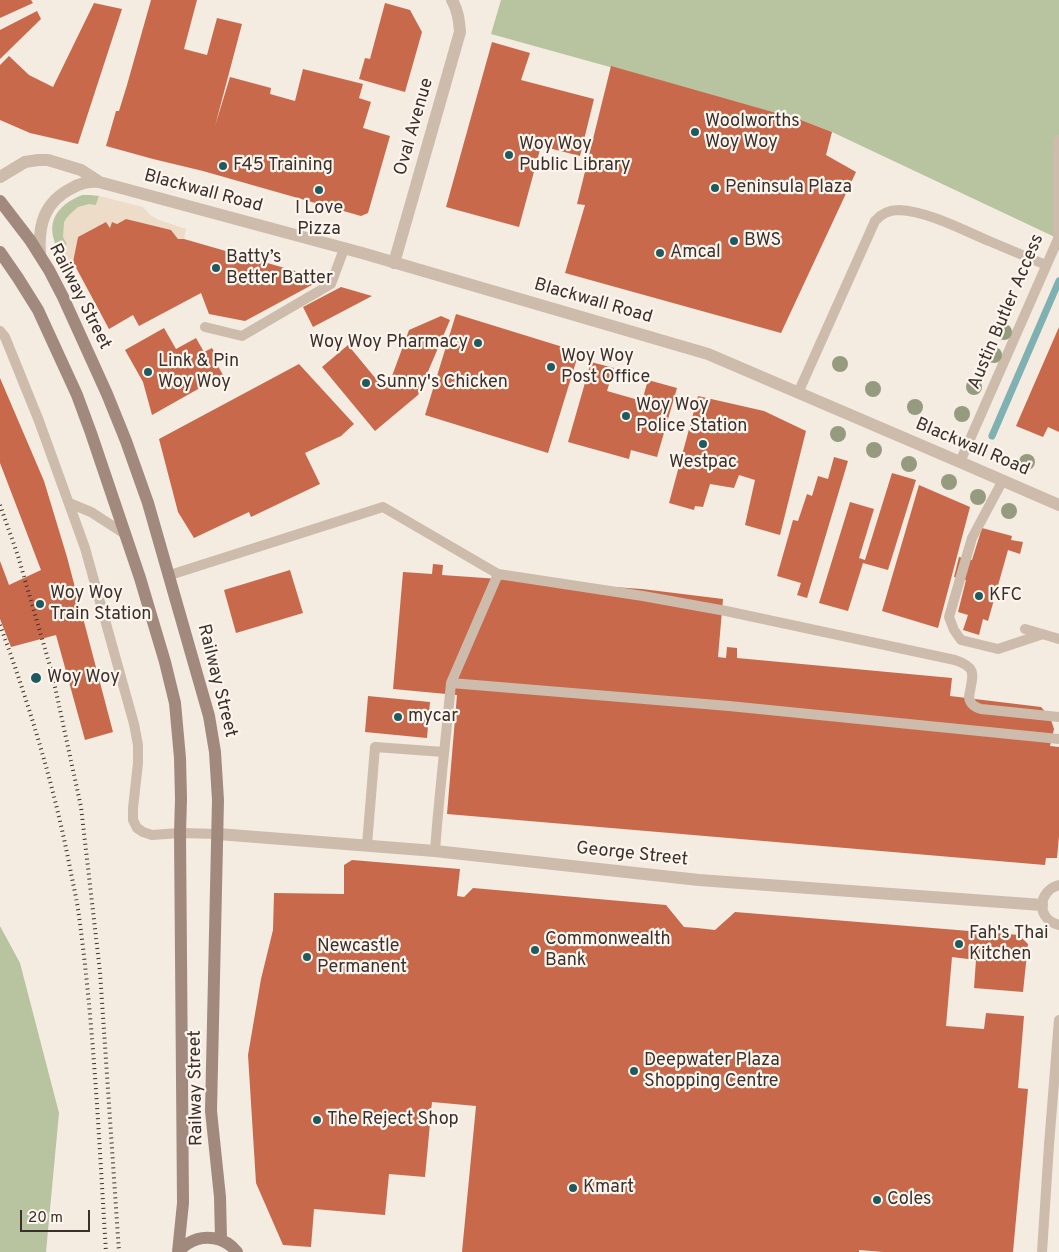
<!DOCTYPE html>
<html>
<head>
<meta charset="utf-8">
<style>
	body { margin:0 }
	#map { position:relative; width:1059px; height:1252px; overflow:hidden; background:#f4ebe1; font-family:Overpass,sans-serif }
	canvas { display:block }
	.scale { position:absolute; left:20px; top:1210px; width:70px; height:22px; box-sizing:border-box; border:2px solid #3b302b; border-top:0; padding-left:6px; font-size:15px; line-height:18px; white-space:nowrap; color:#3b302b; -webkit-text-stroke:4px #fbf5ee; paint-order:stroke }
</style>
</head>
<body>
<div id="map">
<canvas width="1059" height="1252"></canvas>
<div class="scale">20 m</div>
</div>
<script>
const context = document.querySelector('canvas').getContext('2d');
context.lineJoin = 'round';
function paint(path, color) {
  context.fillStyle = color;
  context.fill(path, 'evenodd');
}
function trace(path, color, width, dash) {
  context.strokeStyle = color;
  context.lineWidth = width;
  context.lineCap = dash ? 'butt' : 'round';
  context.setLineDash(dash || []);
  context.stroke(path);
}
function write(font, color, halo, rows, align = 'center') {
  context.font = font + ' Overpass,sans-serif';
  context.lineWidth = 4.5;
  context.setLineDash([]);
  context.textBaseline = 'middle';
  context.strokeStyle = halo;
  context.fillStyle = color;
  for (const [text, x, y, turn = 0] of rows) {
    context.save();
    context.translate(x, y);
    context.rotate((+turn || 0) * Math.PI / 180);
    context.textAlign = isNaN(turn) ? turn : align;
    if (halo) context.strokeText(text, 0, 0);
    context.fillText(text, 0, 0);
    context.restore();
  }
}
paint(new Path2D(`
	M501 0H1059V239L832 132 801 120 491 34Z
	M82 195H90L99 196 96 205C70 214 58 213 67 245L58 249C44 223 57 205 82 195Z
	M0 926 20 963 59 1113 46 1252H0Z`), '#b8c4a0');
paint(new Path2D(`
	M99 196 143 207 150 215 159 220 186 229 184 239H178L171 230 126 219 117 224 112 222 110 228 106 222 78 237 73 262 68 260H64L58 249 67 245 63 237 64 222 70 214 78 207 89 204 96 205Z`), '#ecdcc8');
trace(new Path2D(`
	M992 436 1059 281`), '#7fb0b2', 7);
paint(new Path2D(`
	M0 0H31L33 3 0 18Z
	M151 0H197L184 49 207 55 217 18 242 24 215 126 230 77 271 88 270 94 295 101 303 69 363 84 359 98 371 102 363 128 390 136 368 213 361 216 203 171 153 159 106 146 116 111H119L127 85Z
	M94 3 122 9 78 144 30 133 0 120V65L9 56 29 75 53 87Z
	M385 3 410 10 422 32 405 92 359 79 365 58 370 59Z
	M37 11 41 19 0 59V30Z
	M492 42 530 53 521 80 594 99 580 156 541 146 519 227 446 207Z
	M611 66 801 120 832 132 826 155 856 172 781 333 565 273 585 205 577 204Z
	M126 219 171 230 178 239H184L323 279 245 321 209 314 201 293 139 326 133 315 109 329 73 262 78 237 106 222 110 228 112 222 117 224Z
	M341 287 372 296 313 327 303 307Z
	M456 314 579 352 548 453 425 415Z
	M441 316 450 320 418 395 375 431 322 367 348 345 381 385 392 376 409 330Z
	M1059 327V432L1048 427 1043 437 1016 426Z
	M164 328 176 349 196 338 204 352 212 348 217 357 214 359 223 375 152 415 143 382 125 350Z
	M591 362 614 368 607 391 642 401 648 380 677 388 657 457 631 450 629 459 568 442Z
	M299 364 354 424 341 436 305 453 320 484 251 517 249 512 194 538 178 512 159 439Z
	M0 378 44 481 67 557 113 732 85 740 56 635 11 647 0 619V561L9 585 41 570 0 463Z
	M698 396 764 411 806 431 780 535 745 525 755 480 739 475 734 488 710 484 703 507 695 506 694 510 669 503Z
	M834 457 848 461 807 598 797 595 801 583 777 576 793 520 798 521 807 494 812 496 818 476 828 479Z
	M892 473 916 480 888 570 863 563 848 611 819 603 850 502 874 509 859 558 865 560Z
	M919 485 970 507 938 628 882 611Z
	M982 528 1012 536 1011 540 1023 542 1020 554 1008 550 988 621 983 619 979 635 963 630 968 615 958 612 966 580 954 577 959 557 972 560Z
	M433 564 443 565 442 575 642 589 723 599 718 657 726 658 727 647 737 648V658L952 678 950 696 1041 707 1050 717 1054 729 1050 746 1059 747V836L1057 858H1046L1045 865 447 814 457 695 393 689 403 572 432 574Z
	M290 570 303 613 236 633 224 590Z
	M368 696 430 702 427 738 365 732Z
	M352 860 460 869 457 896 464 897 473 888 666 905 684 927 697 928 715 930 735 912 1019 935 1028 944 1023 992 974 988 976 960 952 957 946 1026 984 1029 986 1013 1024 1016 1018 1088 1028 1089 1013 1252H883L859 1250V1252H462L476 1106 432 1102 425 1177 389 1174 385 1215 314 1209 311 1247 283 1245 256 1183 248 1055 261 979 273 930 274 893 344 894V865Z`), '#c8694b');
trace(new Path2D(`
	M205 327 242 336 331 284 344 249
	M0 331 5 337 39 421 85 548 134 724 138 745V763L133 808V820L137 828 143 832 152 835 180 833 218 834
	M798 393 875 221C881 214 889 210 899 210 927 211 963 230 989 241 1008 249 1027 257 1046 265
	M960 462 1058 239V148L1059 140
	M1003 480 972 538 949 617 954 630 961 640 998 649 1043 634
	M69 503 91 512 125 534
	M170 575 383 507 498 574 643 596 726 611 955 660C979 668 972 676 969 697 970 704 974 707 981 709L1059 717
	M1025 629 1059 639
	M451 683 498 574
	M367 845 375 747 444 752
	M435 851C439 794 446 739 451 683L729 706 1059 739
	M1059 885C1037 891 1036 920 1059 925
	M1042 1252 1049 1145 1059 1020`), '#cdbbac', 10);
trace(new Path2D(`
	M394 263 460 32C459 20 458 11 452 0
	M218 834 435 851 699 880 1042 905`), '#cdbbac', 12);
trace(new Path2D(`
	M0 177 25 162 38 160H48L81 170 98 181
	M40 254C38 225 44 202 72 188 81 183 89 181 99 182L362 253 708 354 960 462 1059 505`), '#cdbbac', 12);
trace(new Path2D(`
	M0 201 30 240 49 270 63 297 107 394 126 441 148 503 209 716 215 752 218 800 211 1111 220 1197 221 1239
	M0 252 18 278 38 310 77 395 91 433 140 578 165 662 175 703 180 758 181 799 180 833 183 1203 178 1252
	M179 1252C181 1249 184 1246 187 1244 204 1233 225 1237 237 1252`), '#a18a7d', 12);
trace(new Path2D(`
	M0 505 18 556 52 673 81 807 100 972 119 1252
	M0 625C29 704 54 785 70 868 73 884 77 900 79 916 94 1027 99 1140 106 1252`), '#3b302b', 4, [1, 4]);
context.fillStyle = '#969b7f';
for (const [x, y] of [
	[1004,332],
	[994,355],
	[840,364],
	[974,387],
	[873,389],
	[915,407],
	[962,414],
	[838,434],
	[874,450],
	[1027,462],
	[909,464],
	[949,482],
	[978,497],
	[1009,511]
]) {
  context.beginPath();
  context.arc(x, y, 8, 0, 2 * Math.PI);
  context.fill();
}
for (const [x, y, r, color] of [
	[695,132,5,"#1f5a5e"],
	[509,155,5,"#1f5a5e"],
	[223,166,5,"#1f5a5e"],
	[715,188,5,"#1f5a5e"],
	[319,190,5,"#1f5a5e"],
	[734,241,5,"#1f5a5e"],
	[660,253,5,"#1f5a5e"],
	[216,268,5,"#1f5a5e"],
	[478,343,5,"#1f5a5e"],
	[551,367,5,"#1f5a5e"],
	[148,372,5,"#1f5a5e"],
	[366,383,5,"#1f5a5e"],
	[626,416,5,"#1f5a5e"],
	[703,444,5,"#1f5a5e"],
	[979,596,5,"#1f5a5e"],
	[40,604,5,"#1f5a5e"],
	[36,678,6,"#1f5a5e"],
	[398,717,5,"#1f5a5e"],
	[959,944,5,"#1f5a5e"],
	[535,950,5,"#1f5a5e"],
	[307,957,5,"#1f5a5e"],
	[634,1071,5,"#1f5a5e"],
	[317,1120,5,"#1f5a5e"],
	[573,1188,5,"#1f5a5e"],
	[877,1200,5,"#1f5a5e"]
]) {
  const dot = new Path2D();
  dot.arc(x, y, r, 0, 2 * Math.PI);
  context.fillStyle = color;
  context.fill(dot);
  trace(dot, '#fbf5ee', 2);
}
write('18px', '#3b302b', '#fbf5ee', [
	["Woolworths",705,122],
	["Woy Woy",705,143],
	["Woy Woy",519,145],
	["Public Library",519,166],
	["F45 Training",233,166],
	["Peninsula Plaza",725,188],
	["I Love",319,209,"center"],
	["Pizza",319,230,"center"],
	["BWS",744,241],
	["Amcal",670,253],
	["Batty’s",226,258],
	["Better Batter",226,279],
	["Woy Woy Pharmacy",468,343,"right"],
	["Woy Woy",561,357],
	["Post Office",561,378],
	["Link & Pin",158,362],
	["Woy Woy",158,383],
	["Sunny's Chicken",376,383],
	["Woy Woy",636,406],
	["Police Station",636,427],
	["Westpac",703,463,"center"],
	["Woy Woy",50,594],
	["Train Station",50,615],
	["KFC",989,596],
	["Woy Woy",47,678],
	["mycar",408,717],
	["Fah's Thai",969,934],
	["Kitchen",969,955],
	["Commonwealth",545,940],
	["Bank",545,961],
	["Newcastle",317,947],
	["Permanent",317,968],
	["Deepwater Plaza",644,1061],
	["Shopping Centre",644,1082],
	["The Reject Shop",327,1120],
	["Kmart",583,1188],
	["Coles",887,1200]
], 'left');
write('18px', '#3b302b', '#fbf5ee', [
	["Oval Avenue",415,127,-74],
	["Blackwall Road",203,192,15],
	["Railway Street",79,297,63],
	["Blackwall Road",593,302,16],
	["Austin Butler Access",1007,312,-67],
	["Blackwall Road",972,448,23],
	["Railway Street",216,681,76],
	["George Street",632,855,6],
	["Railway Street",197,1088,-91]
]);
</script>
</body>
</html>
